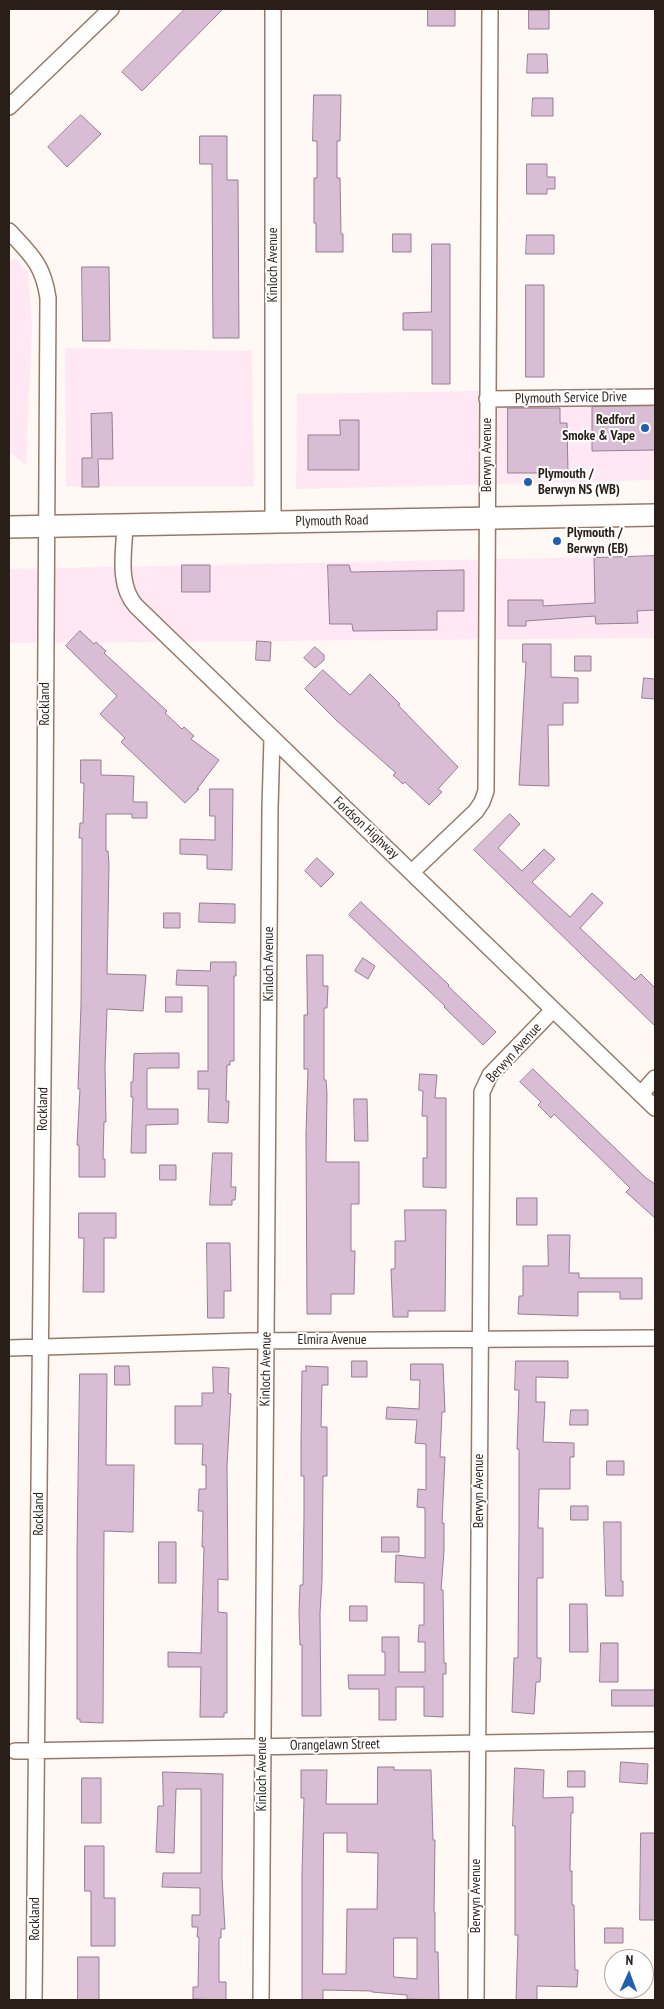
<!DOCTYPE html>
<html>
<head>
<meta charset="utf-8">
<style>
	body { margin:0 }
	#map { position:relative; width:664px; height:2009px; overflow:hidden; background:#fff8f4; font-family:"PT Sans Narrow",sans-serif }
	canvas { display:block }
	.frame { position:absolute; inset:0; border:10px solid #2a1e18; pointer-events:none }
	.north { position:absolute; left:604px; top:1949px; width:50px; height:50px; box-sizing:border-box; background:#fff; border:1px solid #aaa5a3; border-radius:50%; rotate:2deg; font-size:14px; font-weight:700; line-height:20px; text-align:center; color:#2a1e18 }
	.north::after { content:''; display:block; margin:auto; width:18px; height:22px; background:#215fb0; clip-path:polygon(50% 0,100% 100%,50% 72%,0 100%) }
</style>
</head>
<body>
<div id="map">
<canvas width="664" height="2009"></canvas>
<div class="frame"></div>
<div class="north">N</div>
</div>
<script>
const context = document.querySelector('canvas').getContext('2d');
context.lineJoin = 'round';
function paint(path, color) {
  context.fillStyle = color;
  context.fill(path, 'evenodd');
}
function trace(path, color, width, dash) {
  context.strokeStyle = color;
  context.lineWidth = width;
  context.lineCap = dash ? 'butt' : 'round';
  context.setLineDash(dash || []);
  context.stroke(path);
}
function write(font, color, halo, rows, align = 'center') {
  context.font = font + ' "PT Sans Narrow",sans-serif';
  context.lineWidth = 4;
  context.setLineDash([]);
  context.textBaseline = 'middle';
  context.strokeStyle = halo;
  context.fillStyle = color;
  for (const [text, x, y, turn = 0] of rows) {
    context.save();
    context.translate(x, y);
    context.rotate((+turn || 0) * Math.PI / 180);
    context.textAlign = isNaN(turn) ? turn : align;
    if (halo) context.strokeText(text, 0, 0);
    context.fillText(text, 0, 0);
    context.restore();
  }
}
paint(new Path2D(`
	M14 258 28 272 32 328 26 466 9 451V263Z
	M65 348 252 351 254 486H66Z
	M655 388V480L296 489 297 394Z
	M655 556V638L9 643V569Z`), '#ffe8f4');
const building = new Path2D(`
	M185 9H223L142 91 122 72Z
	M428 9H455V26H428Z
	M529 10H549V29H529Z
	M528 54H547L548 73H527Z
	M314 95H341L340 141H337V178H340L341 234H343V252H316V223H314V178H317V141H313Z
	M533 98H553V116H532Z
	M81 115 101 134 67 167 48 147Z
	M200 136H227V180H238L239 338H213L212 164H200Z
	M527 164H547V177H555V189H547V194H527Z
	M393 234H411V252H393Z
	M527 235H554V254H526Z
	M432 244H450V384H432V330H403V313L431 312Z
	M82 267H109L110 341H83Z
	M526 285H544V377H526Z
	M655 406V450L592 451V407Z
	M508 408H560V423H567L568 473H508Z
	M112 413 113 459H98L99 487H82V458H92L91 414Z
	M340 420H359V470H308V435H340Z
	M655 556V610L637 611 638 623 596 624 595 616 526 621V626H508V600H543V606L595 603 594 558Z
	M182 565H210V592H182Z
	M328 565H349L351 572 464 570V611H437V630L353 631 352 624H330Z
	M80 631 94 644 96 642 106 651 104 653 167 711 165 713 182 729 184 727 194 736 191 739 219 760 197 789H199L185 803 121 742 125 738 100 714 117 696 66 646Z
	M257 641 271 642 270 661 256 660Z
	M523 644H551V677L578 678V703H563V725H548L549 786 519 785 526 662H523Z
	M315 647 324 655V660L315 668 304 658Z
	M575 656H591V671H575Z
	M323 670 350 695 370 674 400 704 398 705 458 767 438 789 442 792 429 805 405 782 403 784 393 775 396 773 337 721 305 689Z
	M644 678 655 679V699L642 698Z
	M81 760H101V775L134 776 133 802H147V818H132V814H106V851H108L109 864 107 974 146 975 143 1011 107 1009 105 1066 106 1122H104L103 1159H105V1177H79V1145H77L80 1089H78L81 1005 82 869V838H79L80 823H83L84 783H81Z
	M210 789H233L232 870 207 869V855L180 854V839L215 840V816H210Z
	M510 814 520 824 498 848 522 871 544 849 555 859 532 882 570 917 592 893 603 903 580 928 635 980 641 974 655 988V1026L474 850Z
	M317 858 334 874 321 887 305 871Z
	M361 902 449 985 448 986 496 1032 483 1045 444 1007 445 1006 349 915Z
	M200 903 235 904V923L199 922Z
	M164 913H180V928H164Z
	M307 955H323V986H328L327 1008H324V1080H326L327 1094 326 1162H359V1204H351V1251H355L354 1294H331V1314H307L306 1134 308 1069H304V1015H307Z
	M363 958 375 966 368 979 355 971Z
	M211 962H236V976H234V1061H230V1065H227L226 1101H229L228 1123 208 1122 209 1089H198V1071H208V986L176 985 177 970 210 971Z
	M166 997H182V1012H166Z
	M163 1053H179V1068H150L147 1069V1109H178V1124L146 1125V1153H131L133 1097H131V1082H133L134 1054Z
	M533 1069 646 1178 655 1184V1218L626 1192 630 1188 607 1165 554 1114 551 1118 538 1105 541 1102 520 1082Z
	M420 1074 437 1075 435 1098H446V1188L423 1187V1158H427V1116H422L423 1091 419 1090Z
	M354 1099H367L368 1141H355Z
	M213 1153H232L231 1187H236L235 1200H232V1205H210Z
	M160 1165H176V1180H160Z
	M517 1198H537V1225H517Z
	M405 1210H446L445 1311H408V1317H393L391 1269H395V1241H405Z
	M79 1213H116V1238H104V1292H83L84 1238H79Z
	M548 1235H570L569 1273H579V1278H642V1299H620V1292H578V1316L518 1314 519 1296H523V1266H548Z
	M207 1243H230L231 1291H224V1318H208Z
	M352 1361H367V1377H352Z
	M516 1361H568V1378L536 1377V1402H545L543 1442 574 1443V1457H570V1489H539L538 1528H543V1578H537V1658H541L540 1682H536L534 1714 512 1712 514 1658H518L519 1528V1449H517L519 1390H515Z
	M411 1364H443L445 1412H442L440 1457H445L442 1523H444V1551L441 1590H443L444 1663H446V1674H443V1717L424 1716V1687H396V1720H379V1689H349L348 1675H385V1652H382V1637H399V1672H425V1642H418L419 1625H424V1583L395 1582 396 1555 425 1558V1508L417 1507 418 1489 426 1490V1444L415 1443 417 1420 386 1419 387 1407 419 1409 420 1380H411Z
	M115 1366H129L130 1385H115Z
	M306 1366 328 1367V1385H322L321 1427H327V1476H323L322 1581 320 1613 321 1716H302V1645H300L299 1613 300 1585H303L304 1514V1476H301V1445L302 1371H306Z
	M213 1367 229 1368 228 1393 231 1394 227 1466 228 1580 218 1579V1612L227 1613V1713H224V1717H200L201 1667H168V1652L201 1653 204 1547H202L203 1511H198L199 1489H206V1465H202L203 1444H175V1406H202V1393H213Z
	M80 1374H107L106 1465H134L133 1532 104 1531 103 1723 80 1722V1719H77V1551Z
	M571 1410H588V1425H570Z
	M607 1461H624V1475H607Z
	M571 1506H588V1520H571Z
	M604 1522H621V1581H623V1596H606Z
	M382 1537H399V1552H382Z
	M159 1542H176V1583H159Z
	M570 1604H587L588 1652H570Z
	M350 1606H367V1621H350Z
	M601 1643H618V1682H600Z
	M612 1690H655V1706H612Z
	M621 1762 648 1764 647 1784 620 1782Z
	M378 1767H394V1770H431L433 1840H435L434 1912H435V1952H438L439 2000 407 1999V1995L372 1992V1991L323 1990V2000H302V1874L304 1798H301V1770H327L326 1804H377ZM324 1833H347V1852L378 1853 377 1909H347L346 1974H323ZM394 1938H417V1979L394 1977Z
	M515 1768 544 1770 543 1798 573 1797V1813H571L570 1871H572V1905H574L575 1970H578L577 1987 537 1986V2000H516L518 1935H515V1826H513Z
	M568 1771H585V1787H568Z
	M163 1772 223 1774 222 1877 225 1929H221V1938H219V1982H226V2000L193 1999V1987H198L199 1937H197L198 1927H192V1915H200V1888L162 1887 163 1873H201V1789H176L174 1853 156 1852 158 1806H163Z
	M82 1778H101V1823H82Z
	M641 1833H655V1920H640Z
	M85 1846H104V1898H115V1946H91V1891H85Z
	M605 1928H623V1943H605Z
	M78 1957H99V2000H78Z`);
paint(building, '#d9bdd4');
trace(building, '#987d93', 1);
const minor = new Path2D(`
	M9 107 111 9
	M9 231C31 255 43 264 48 298L44 978 34 2000
	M487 399 655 397
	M273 522V9
	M125 526C124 552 117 585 136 606L655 1108
	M412 872 476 811 482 802 486 791 490 9
	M641 1094 655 1078
	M9 1348 248 1341 655 1338
	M15 1751 655 1740
	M261 2000 270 808 272 738
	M476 2000 482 1092 490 1075 553 1010`);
const secondary = new Path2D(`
	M9 527 655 515`);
trace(minor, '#977969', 18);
trace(secondary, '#977969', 24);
trace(minor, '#fff', 15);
trace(secondary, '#fff', 21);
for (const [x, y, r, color] of [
	[645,428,5,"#215fb0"],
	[528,482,5,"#215fb0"],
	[557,541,5,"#215fb0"]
]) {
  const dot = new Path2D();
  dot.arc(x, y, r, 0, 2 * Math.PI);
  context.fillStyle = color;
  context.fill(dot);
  trace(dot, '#fff', 2);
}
write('14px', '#2a1e18', '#fff', [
	["Kinloch Avenue",273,265,-90],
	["Plymouth Service Drive",571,398,-1],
	["Berwyn Avenue",487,455,-90],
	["Plymouth Road",332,521,-1],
	["Rockland",45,704,-90],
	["Fordson Highway",366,828,43],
	["Kinloch Avenue",269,964,-90],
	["Berwyn Avenue",514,1053,-48],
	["Rockland",43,1109,-89],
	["Elmira Avenue",332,1340],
	["Kinloch Avenue",266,1369,-89],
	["Berwyn Avenue",479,1491,-90],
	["Rockland",39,1514,-90],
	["Orangelawn Street",335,1745,-1],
	["Kinloch Avenue",262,1774,-90],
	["Berwyn Avenue",476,1896,-90],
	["Rockland",35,1919,-90]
]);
write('bold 14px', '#2a1e18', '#fff', [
	["Redford",635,420,"right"],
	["Smoke & Vape",635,436,"right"],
	["Plymouth /",538,474],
	["Berwyn NS (WB)",538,490],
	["Plymouth /",567,533],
	["Berwyn (EB)",567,549]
], 'left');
</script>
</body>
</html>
